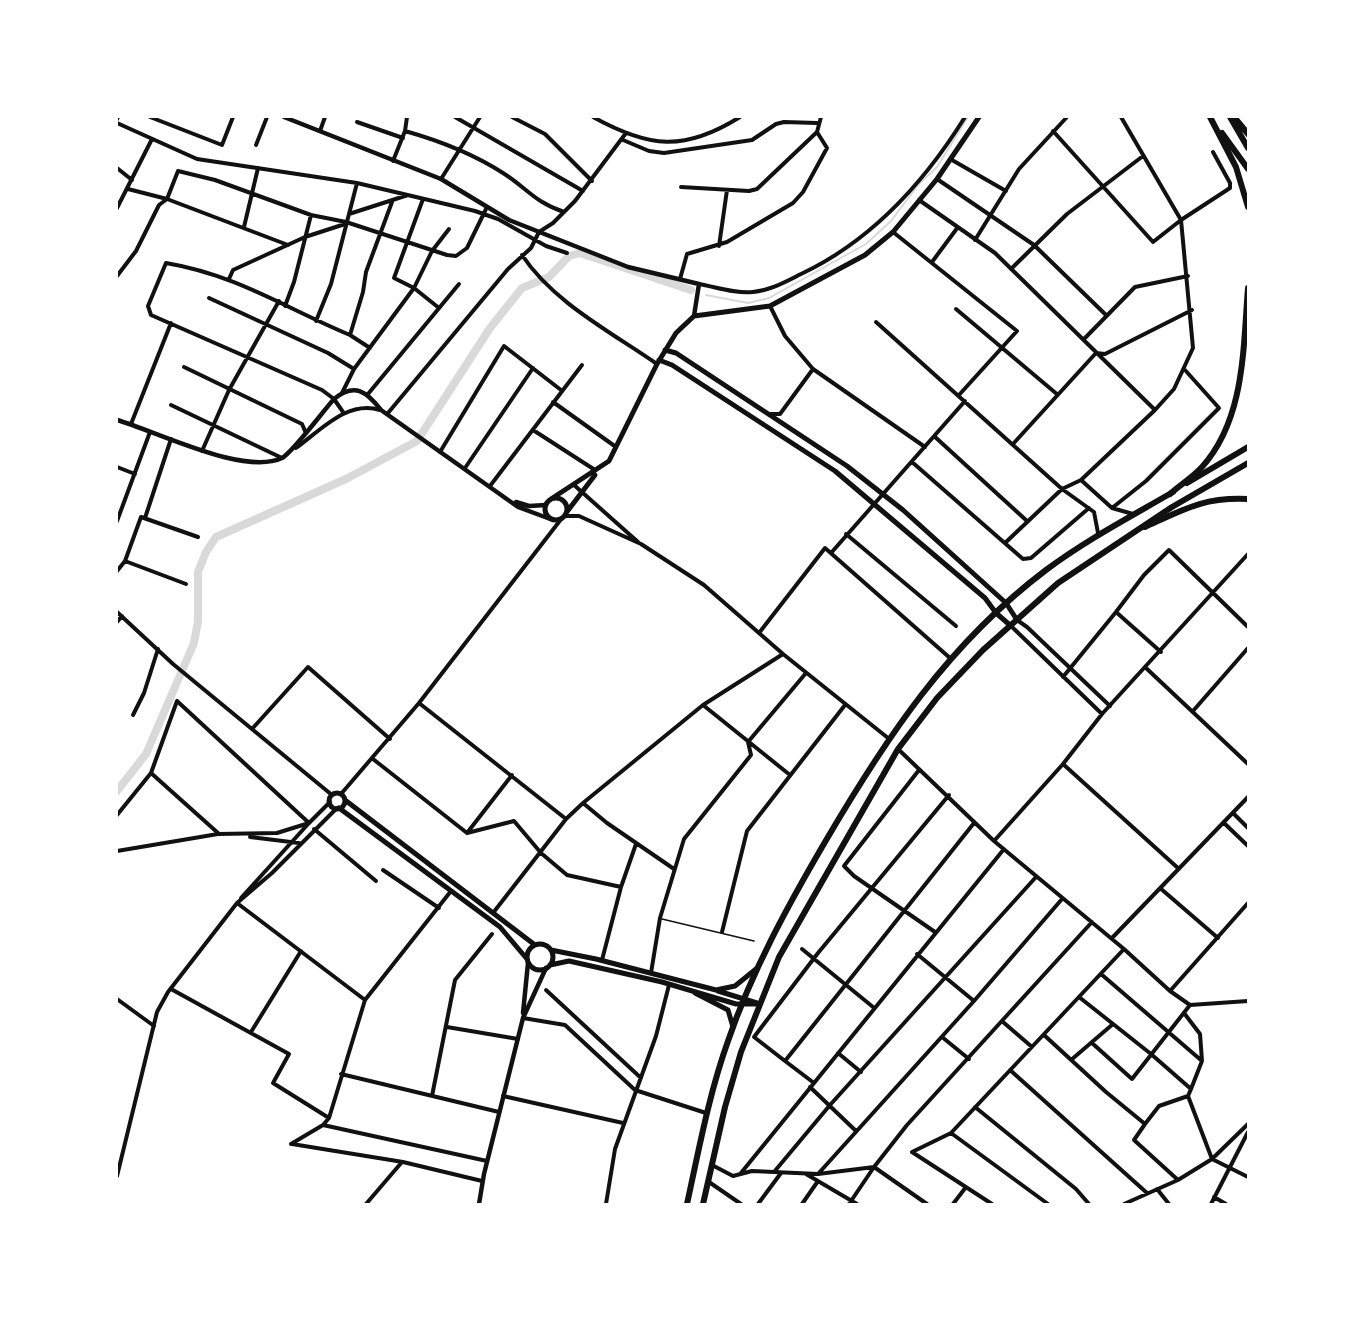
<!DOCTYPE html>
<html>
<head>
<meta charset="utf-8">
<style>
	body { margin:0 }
	#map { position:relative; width:1365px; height:1321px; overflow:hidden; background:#fff; font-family:Raleway,sans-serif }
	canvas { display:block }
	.frame { position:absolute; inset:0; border:118px solid #fff; pointer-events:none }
</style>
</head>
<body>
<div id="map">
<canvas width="1365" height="1321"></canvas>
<div class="frame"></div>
</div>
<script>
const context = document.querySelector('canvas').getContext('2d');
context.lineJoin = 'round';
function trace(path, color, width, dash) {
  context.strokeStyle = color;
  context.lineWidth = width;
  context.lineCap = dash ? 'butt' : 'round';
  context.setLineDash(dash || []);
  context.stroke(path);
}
trace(new Path2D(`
	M706 295 748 303 769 298 866 244 891 221 919 184 937 167 968 117`), '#d9d9d9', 2);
trace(new Path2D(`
	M117 791 146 754 194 643 198 621V572L206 552 216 537 346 479 417 441 490 328 522 288 549 277 569 256 580 253 691 290`), '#d9d9d9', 8);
trace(new Path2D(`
	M662 919 754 941`), '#111', 1.5);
trace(new Path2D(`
	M150 117 222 145 233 117
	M455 117 583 191
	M512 117 545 134 592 181
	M593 117C649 148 684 152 740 117
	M117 119 118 117
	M357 122 403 138
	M117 123 197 159 357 183 475 211 498 219 546 246 567 253
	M320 131 325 117
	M405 131C437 140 475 155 503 173 527 188 534 202 564 212
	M1053 131 1153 242 1181 220 1230 188V183L1213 152
	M623 140 649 151 664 153 752 140 776 124 784 122 817 123
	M256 145 267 117
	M952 160 1006 191
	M393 161 405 131 407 117
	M117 168 132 180
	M441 179 480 117
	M937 179 1034 245 1106 315
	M681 187 749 191 757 189 817 132 821 117
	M128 189 167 199 288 245
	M423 199 394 278 414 288 439 308
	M919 200 995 253 1155 410
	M117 208 152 139
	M349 214 408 195
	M244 227 258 168
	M893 232 1017 331 959 395
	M975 240 1019 169 1067 117
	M719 246 727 190
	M522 255C553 302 611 332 657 364
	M932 262 958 227
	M1011 269 1067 214 1143 156
	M117 276 136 251 159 205 167 199 178 171 215 180 311 215 346 222 447 255 456 256 467 248 486 209
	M229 279 233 270 305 237 345 224
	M680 279 687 254 727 242 793 203 803 192 827 148 817 132
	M699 284C716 287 736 294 753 292 771 290 785 282 801 274 871 241 924 183 965 117
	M209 298 328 353 354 369
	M285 306 294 282 311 215
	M770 306 785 336 813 369 925 447
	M956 309 1058 395
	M316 321 331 284 357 183
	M876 322 1062 489 1094 512 1098 533
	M1084 339 1135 287 1188 276
	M370 348 350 335 363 292 366 272 392 202
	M184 367 302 424 305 431
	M342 393 354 369 414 288 432 251 449 229
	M368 394 459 284
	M553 402 616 447
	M171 405 282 458
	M343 412 334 399 322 390 151 315 148 306 166 263C237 275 285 308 350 335
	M388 413 508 269 531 248 539 232 553 223 575 201 626 133
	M770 414H780L813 369
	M131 424 171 323
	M533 430 595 470
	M934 436 1027 521
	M1013 444 1096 353 1105 354 1192 310
	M296 448C321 430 347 400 380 410
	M202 451 229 390 279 301
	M440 452 504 346 561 390
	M912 462 1023 559 1031 558 1089 508
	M117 467 135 474
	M465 468 533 368
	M1081 480 1112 508 1146 481 1219 408 1185 370
	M574 485 638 542
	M490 486 582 365
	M1112 508 1133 514
	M565 516H579L641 544 704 585 783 654 888 738
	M145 518 171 439
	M117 521 150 432
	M846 534 956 626
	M1005 543 1062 489 1081 480 1155 410 1174 389 1193 348 1181 220 1121 117
	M831 553 965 401
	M125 561 186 584
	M117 571 125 561 141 517 198 537
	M117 612 173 664 332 795
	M1116 612 1144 575 1169 550 1248 627
	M1017 620 1027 627 1110 706
	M117 622 122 616
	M1011 626 1102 714
	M759 633 825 548 950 658
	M1146 668 1248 764
	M1063 677 1116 612 1161 652
	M419 703 566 819
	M703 705 790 775
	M1193 711 1248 648
	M133 715 144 693 158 649
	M252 729 308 667 390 739
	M898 749 994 841 1124 949 1170 991 1190 1005 1248 1001
	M373 759 467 833
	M1063 764 1179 869
	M919 770 844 866 854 876 935 932
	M151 773 177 701 309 823 241 898
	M512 775 467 833 514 821 541 853 567 875 621 887
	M341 794 419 703 562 518
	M949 795 818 953 754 1037 785 1061 974 823
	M583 803 607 823 674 869
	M1233 813 1248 828
	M117 815 151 773 218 833
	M1224 823 1248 846
	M314 829 376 881
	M250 837 299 843
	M994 841 1063 764 1102 714 1248 554
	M117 851 218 834 277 833 309 823 330 802
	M383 870 439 908
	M1160 888 1218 938
	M237 903 365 1000
	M493 913 566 819 583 803 703 705 783 654
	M722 932 747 831 845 705
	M1112 938 1248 797
	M802 949 873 1007
	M917 954 974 1001
	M602 960 621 887 636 844
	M651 973 660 918 684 839 751 755 748 742 806 673
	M1101 974 1202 1061 1191 1089
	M171 989 289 1054 273 1083 329 1118
	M546 990 641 1078
	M1170 991 1248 903
	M1079 997 1151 1054 1191 1089 1188 1096 1212 1159 1248 1177
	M117 999 154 1026
	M1184 1013 1200 1034 1202 1061
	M523 1018 565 1025 635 1090 706 1113
	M1003 1022 1032 1047
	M447 1027 518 1039
	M251 1032 301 951
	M1044 1035 1106 1092 1145 1124 1134 1140 1178 1180
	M942 1037 969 1059
	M1092 1043 1132 1079 1190 1005
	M838 1053 861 1072
	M1071 1060 1113 1024
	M785 1061 814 1083
	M1010 1070 1147 1193
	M341 1074 499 1112
	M810 1087 856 1131
	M432 1096 455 980 492 934
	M503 1096 623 1123
	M975 1107 1076 1189 1089 1204
	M1145 1124 1159 1106 1188 1096
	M323 1125 487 1161
	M951 1133 1048 1204
	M291 1144 323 1125 329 1118 365 1000 451 891
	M292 1144 403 1162 482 1181
	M912 1152 951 1133 1124 949
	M912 1152 992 1204
	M712 1165 733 1176 752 1171 818 1174 874 1167 927 1204
	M774 1172 830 1105 1036 877
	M741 1173 1004 849
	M806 1174 857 1204
	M818 1174 974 1001 1062 899
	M117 1176 157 1012 168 992 237 903 272 873 337 808
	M709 1182 741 1204
	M1157 1189 1169 1204
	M1214 1197 1226 1204
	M366 1204 402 1162
	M606 1204 615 1149 656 1036 669 985
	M758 1204 781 1173
	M802 1204 818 1181
	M849 1204 874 1167 907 1125 1092 922
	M953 1204 966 1187
	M1124 1204 1178 1180 1212 1159 1248 1124
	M1211 1204 1248 1132`), '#111', 4);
trace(new Path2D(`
	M284 117 441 179 509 220 628 267 699 284 694 316
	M117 420C156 431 243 476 282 458 292 453 324 410 334 399 355 382 367 392 381 410L518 507 553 520
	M516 502 529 506 546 505
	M523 1013 528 963
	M479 1204 484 1174 523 1018 546 968`), '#111', 4.5);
trace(new Path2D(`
	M665 350 676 353 847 466 903 510 1006 603 1017 620
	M659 360 672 365 835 471 985 598 996 613 1011 626
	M545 509a11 11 0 1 1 22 0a11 11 0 1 1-22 0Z
	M551 499 609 461 657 364 676 333 694 316 770 306 865 255 893 232 937 179 979 117
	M566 513 595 475
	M329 801a8 8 0 1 1 16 0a8 8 0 1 1-16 0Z
	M345 800 535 945
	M339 808 500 927 527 959
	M527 957a13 13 0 1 1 26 0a13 13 0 1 1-26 0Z
	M551 950 596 959 716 990 735 986 756 969
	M550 965 569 961 662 982 736 1004H759
	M718 991 757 1003
	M695 993 728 1010 733 1027`), '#111', 5);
trace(new Path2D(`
	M1187 483 1248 447
	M687 1204C699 1149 709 1094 728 1041 752 971 787 907 825 842 886 738 948 644 1046 570 1086 540 1130 517 1173 492
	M703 1204 725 1107 741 1052 779 957 898 749 937 698 983 650 1058 583 1172 507 1248 463`), '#111', 6);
trace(new Path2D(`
	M1210 117 1236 167 1248 207
	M1230 117 1248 148
	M1234 117 1248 134
	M1222 133 1248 169
	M1170 494C1180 485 1193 477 1202 467 1245 419 1243 349 1248 288
	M1145 527C1184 509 1204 497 1248 499`), '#111', 6);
</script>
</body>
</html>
